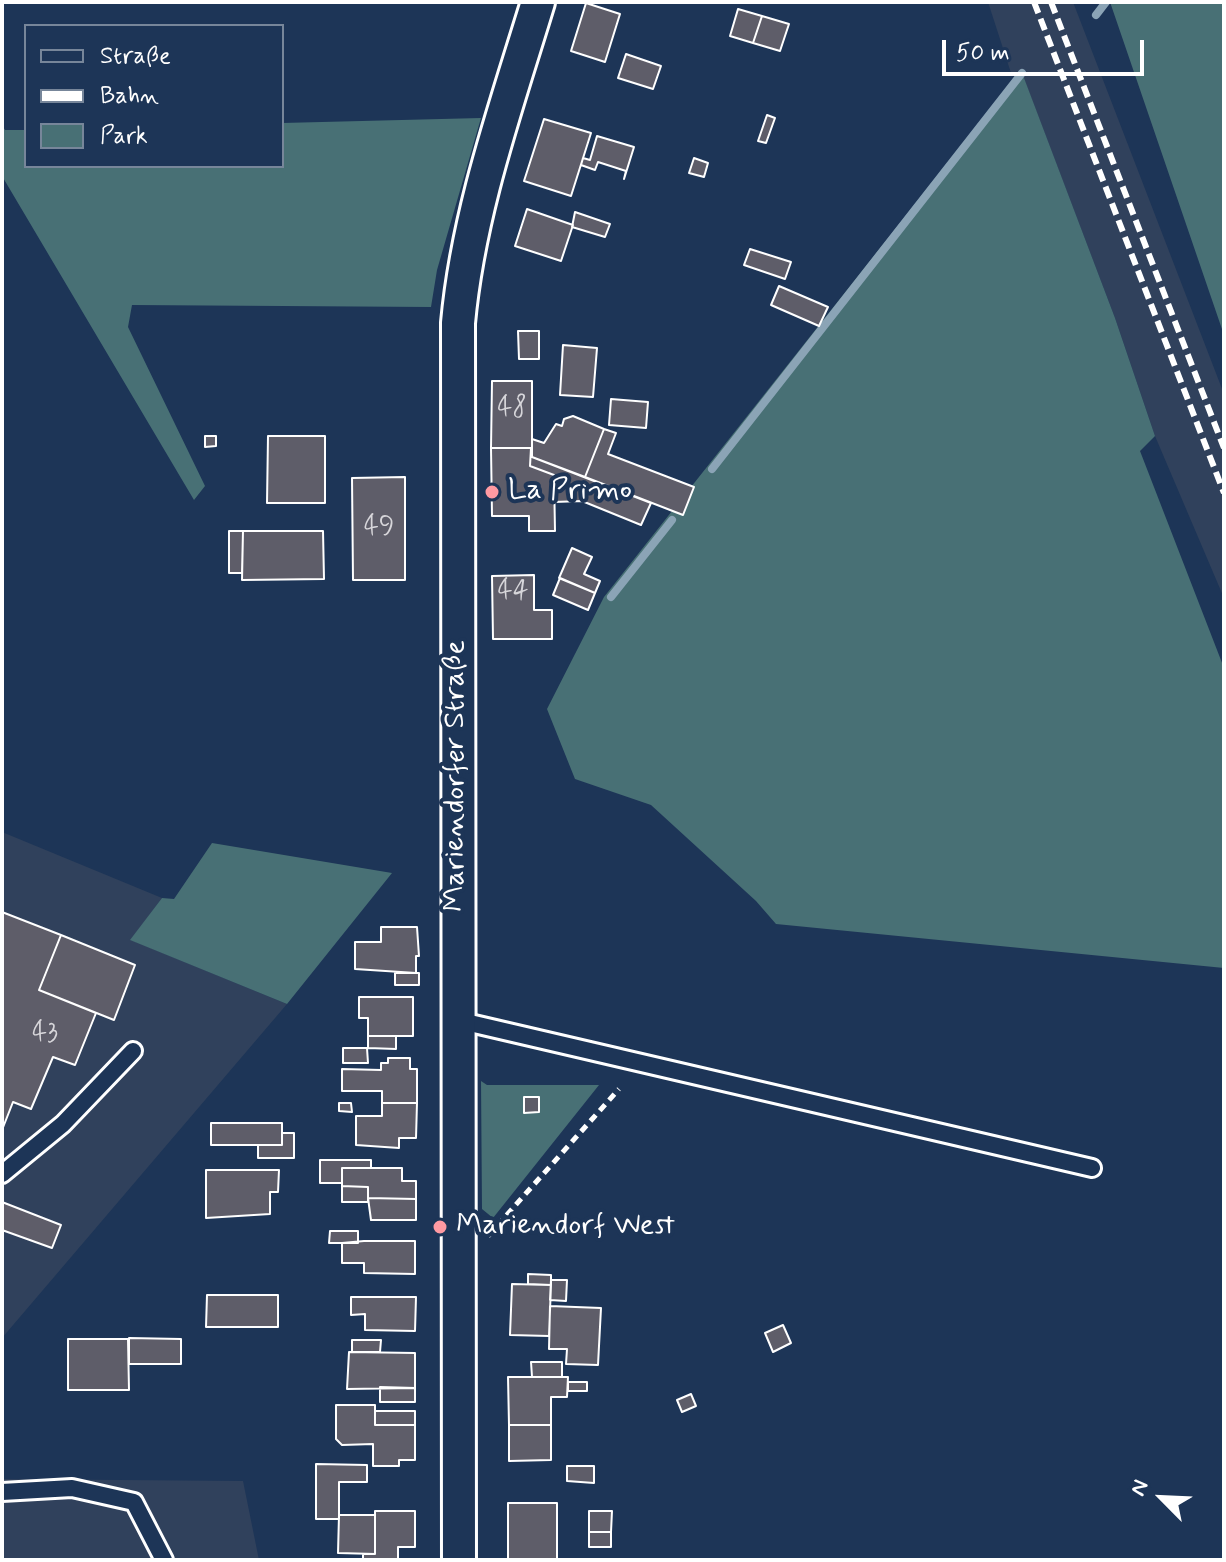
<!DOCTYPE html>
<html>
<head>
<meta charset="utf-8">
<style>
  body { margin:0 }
  #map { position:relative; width:1226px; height:1562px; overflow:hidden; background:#1d3557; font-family:Mynerve,sans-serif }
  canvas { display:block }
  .frame { position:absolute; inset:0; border:4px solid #fff; pointer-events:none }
  .legend { position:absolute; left:24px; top:24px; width:260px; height:144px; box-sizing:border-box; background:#1d3557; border:2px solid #77869a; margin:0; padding:10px 14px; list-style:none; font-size:24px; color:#fff }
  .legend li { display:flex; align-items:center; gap:16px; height:40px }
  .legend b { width:40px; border:2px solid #77869a }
  .north { position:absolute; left:1122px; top:1458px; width:80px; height:80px; -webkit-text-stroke:6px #1d3557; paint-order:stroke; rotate:294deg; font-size:22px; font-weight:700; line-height:32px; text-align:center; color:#fff }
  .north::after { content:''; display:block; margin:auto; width:28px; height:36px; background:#fff; clip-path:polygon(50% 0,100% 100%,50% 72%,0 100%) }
  .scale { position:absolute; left:942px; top:40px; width:202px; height:36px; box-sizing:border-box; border:4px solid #fff; border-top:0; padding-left:10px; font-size:24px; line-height:28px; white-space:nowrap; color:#fff; -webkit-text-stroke:6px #1d3557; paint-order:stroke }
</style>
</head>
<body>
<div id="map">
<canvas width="1226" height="1562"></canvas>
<div class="frame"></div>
<ul class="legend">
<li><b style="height:10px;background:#1d3557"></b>Straße</li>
<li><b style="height:10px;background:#fff"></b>Bahn</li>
<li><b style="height:22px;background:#487075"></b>Park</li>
</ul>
<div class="north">N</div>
<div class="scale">50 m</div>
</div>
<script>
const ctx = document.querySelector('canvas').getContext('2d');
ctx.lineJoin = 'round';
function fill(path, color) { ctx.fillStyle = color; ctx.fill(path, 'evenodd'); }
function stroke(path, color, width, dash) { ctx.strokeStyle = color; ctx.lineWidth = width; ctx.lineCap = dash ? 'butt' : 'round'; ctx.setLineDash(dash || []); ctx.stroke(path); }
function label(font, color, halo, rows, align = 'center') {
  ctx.font = font + ' Mynerve,sans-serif'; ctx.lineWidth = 8; ctx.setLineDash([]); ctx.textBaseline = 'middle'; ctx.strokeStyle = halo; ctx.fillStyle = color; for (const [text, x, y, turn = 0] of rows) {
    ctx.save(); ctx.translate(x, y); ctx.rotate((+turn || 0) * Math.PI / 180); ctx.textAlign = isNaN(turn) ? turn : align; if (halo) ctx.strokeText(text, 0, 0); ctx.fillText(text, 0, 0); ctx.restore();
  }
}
fill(new Path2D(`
  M988 2H1073L1224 394V598L1155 436 1115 318 1021 71 1011 73Z
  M2 832 162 898 131 940 287 1004 2 1338Z
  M2 1479 243 1481 259 1560H2Z`), '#30415c');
fill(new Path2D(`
  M1110 2H1224V335Z
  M1021 70 1115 318 1155 436 1140 451 1224 668V968L776 924 756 901 651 805 575 779 547 709 604 597Z
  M481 118 437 270 431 307 132 305 128 327 205 486 194 500 2 176V125L5 130H26V166H282V123Z
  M212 843 392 873 287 1004 130 940 162 898 174 899Z
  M481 1081 487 1085H599L493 1218 482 1209Z`), '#487075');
stroke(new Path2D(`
  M1096 15 1106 2
  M712 469 1022 73
  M611 597 672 520`), '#8ba4b6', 8);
const building = new Path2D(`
  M586 3 620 14 605 62 571 51Z
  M738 9 762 16 753 43 730 36Z
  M762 16 789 24 780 51 753 43Z
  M626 54 661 66 653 89 618 78Z
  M767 115 775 118 766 143 758 141Z
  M544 119 591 133 571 196 524 181Z
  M597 136 634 147 624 179 626 171 598 162 595 170 581 165 583 158 590 160Z
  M694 158 708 163 704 177 689 173Z
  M527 209 573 225 561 261 515 246Z
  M575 212 610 224 605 237 572 227Z
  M750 249 791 262 785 279 744 265Z
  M779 286 828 307 819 326 771 305Z
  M518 331H539V359H519Z
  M563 345 597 348 593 397 560 395Z
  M492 381H532V448H491Z
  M611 399 648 402 646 428 609 425Z
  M573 416 604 429 585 477 532 457V439L544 443 556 424 562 426 564 419Z
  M604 429 616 433 608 454 694 487 683 515 585 477Z
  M205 436H216V446L205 447Z
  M268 436H325V503H267Z
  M491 448H531L530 466 554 475 555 531H529V516H492Z
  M531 448 532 457 651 503 641 525 582 501 554 502V475L530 466Z
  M405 477V580H353L352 478Z
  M229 531H243L242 573H229Z
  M243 531H323L324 579 242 580Z
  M572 548 592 557 584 574 600 581 595 593 559 578Z
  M534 575V610H552V639H493L492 576Z
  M560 578 595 593 588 610 553 595Z
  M2 912 61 935 39 990 96 1013 75 1065 53 1057 31 1109 13 1102 2 1130Z
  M381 927H417L419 956H416V973L355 969V942H381Z
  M61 935 135 965 114 1020 39 990Z
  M395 973H419V985H395Z
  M359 997H413V1036H368V1018H359Z
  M368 1036H396V1049L368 1048Z
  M343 1048H367L368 1063H343Z
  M388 1058H410V1069H417V1103H382V1091H342V1069L381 1070V1063H388Z
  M524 1097H539V1112L524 1113Z
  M339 1103H351L352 1112 339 1111Z
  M382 1103H417L416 1138H399V1148L356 1145V1116H382Z
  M211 1123H282V1145H211Z
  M282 1133H294V1158H258V1145H282Z
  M320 1160H371V1168H342V1183H320Z
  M342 1168H402V1181H416V1199L368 1198V1187L342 1186Z
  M206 1170H279L278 1192H270V1214L206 1218Z
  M342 1186 368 1187V1202H342Z
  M368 1198 416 1199V1220H371Z
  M2 1202 61 1225 52 1248 2 1230Z
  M330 1231H358V1243H329Z
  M364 1241H415V1274L364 1273V1263H342V1243Z
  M528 1274 551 1275V1285L528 1284Z
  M551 1280H567L566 1301 550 1300Z
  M512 1284 551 1285 549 1336 510 1335Z
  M207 1295H278V1327H206Z
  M351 1297H416L415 1331 365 1330V1314L351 1315Z
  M550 1306 601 1308 598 1365 566 1364 567 1349H549Z
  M783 1325 791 1343 773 1352 765 1333Z
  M129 1338 181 1339V1364H129Z
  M68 1339H128L129 1390H68Z
  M352 1340H381L380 1352H352Z
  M349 1352 415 1353V1388L347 1389Z
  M531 1362H562V1377H532Z
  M508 1377H568L567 1397H551V1425H509Z
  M568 1382H587V1391H568Z
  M380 1387 415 1388V1402H380Z
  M691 1394 696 1406 682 1412 677 1400Z
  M336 1405H375V1425H415V1460H399V1466H373V1444L342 1445 336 1439Z
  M375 1411H415V1425H375Z
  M509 1425H551V1460L509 1461Z
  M316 1464 367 1465V1482H339V1519H316Z
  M567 1466H594V1483L567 1481Z
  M508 1503H557V1560H508Z
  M375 1511H415V1547H398V1560H363V1554H375Z
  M589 1511H612L611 1532H589Z
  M339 1515H375V1554L338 1553Z
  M589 1532H611V1547H589Z`);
fill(building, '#5e5d69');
stroke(building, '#fff', 2);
const service = new Path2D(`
  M457 1020 1092 1168
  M2 1174 63 1124 133 1051
  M2 1492 72 1488 134 1502 164 1560`);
const minor = new Path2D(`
  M459 1560 458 323C468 213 506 107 538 2`);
stroke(service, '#fff', 22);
stroke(minor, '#fff', 38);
stroke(new Path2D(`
  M488 1236 619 1089`), '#fff', 5, [8, 6]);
stroke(service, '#1d3557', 16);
stroke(minor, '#1d3557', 32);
stroke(new Path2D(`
  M1034 2 1224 493
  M1051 2 1224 448`), '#fff', 6, [12, 6]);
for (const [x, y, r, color] of [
  [492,492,8,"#ff9aa2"],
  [440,1227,8,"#ff9aa2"]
]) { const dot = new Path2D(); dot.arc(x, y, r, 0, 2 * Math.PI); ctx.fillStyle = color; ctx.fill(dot); stroke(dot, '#1d3557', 3); }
label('26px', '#d7d6da', null, [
  ["48",512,410],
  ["49",379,529],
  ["44",513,593],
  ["43",45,1035]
]);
label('30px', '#fff', '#1d3557', [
  ["La Primo",508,492],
  ["Mariendorf West",456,1227]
], 'left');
label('30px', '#fff', '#1d3557', [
  ["Mariendorfer Straße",457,776,-90]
]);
</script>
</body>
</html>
